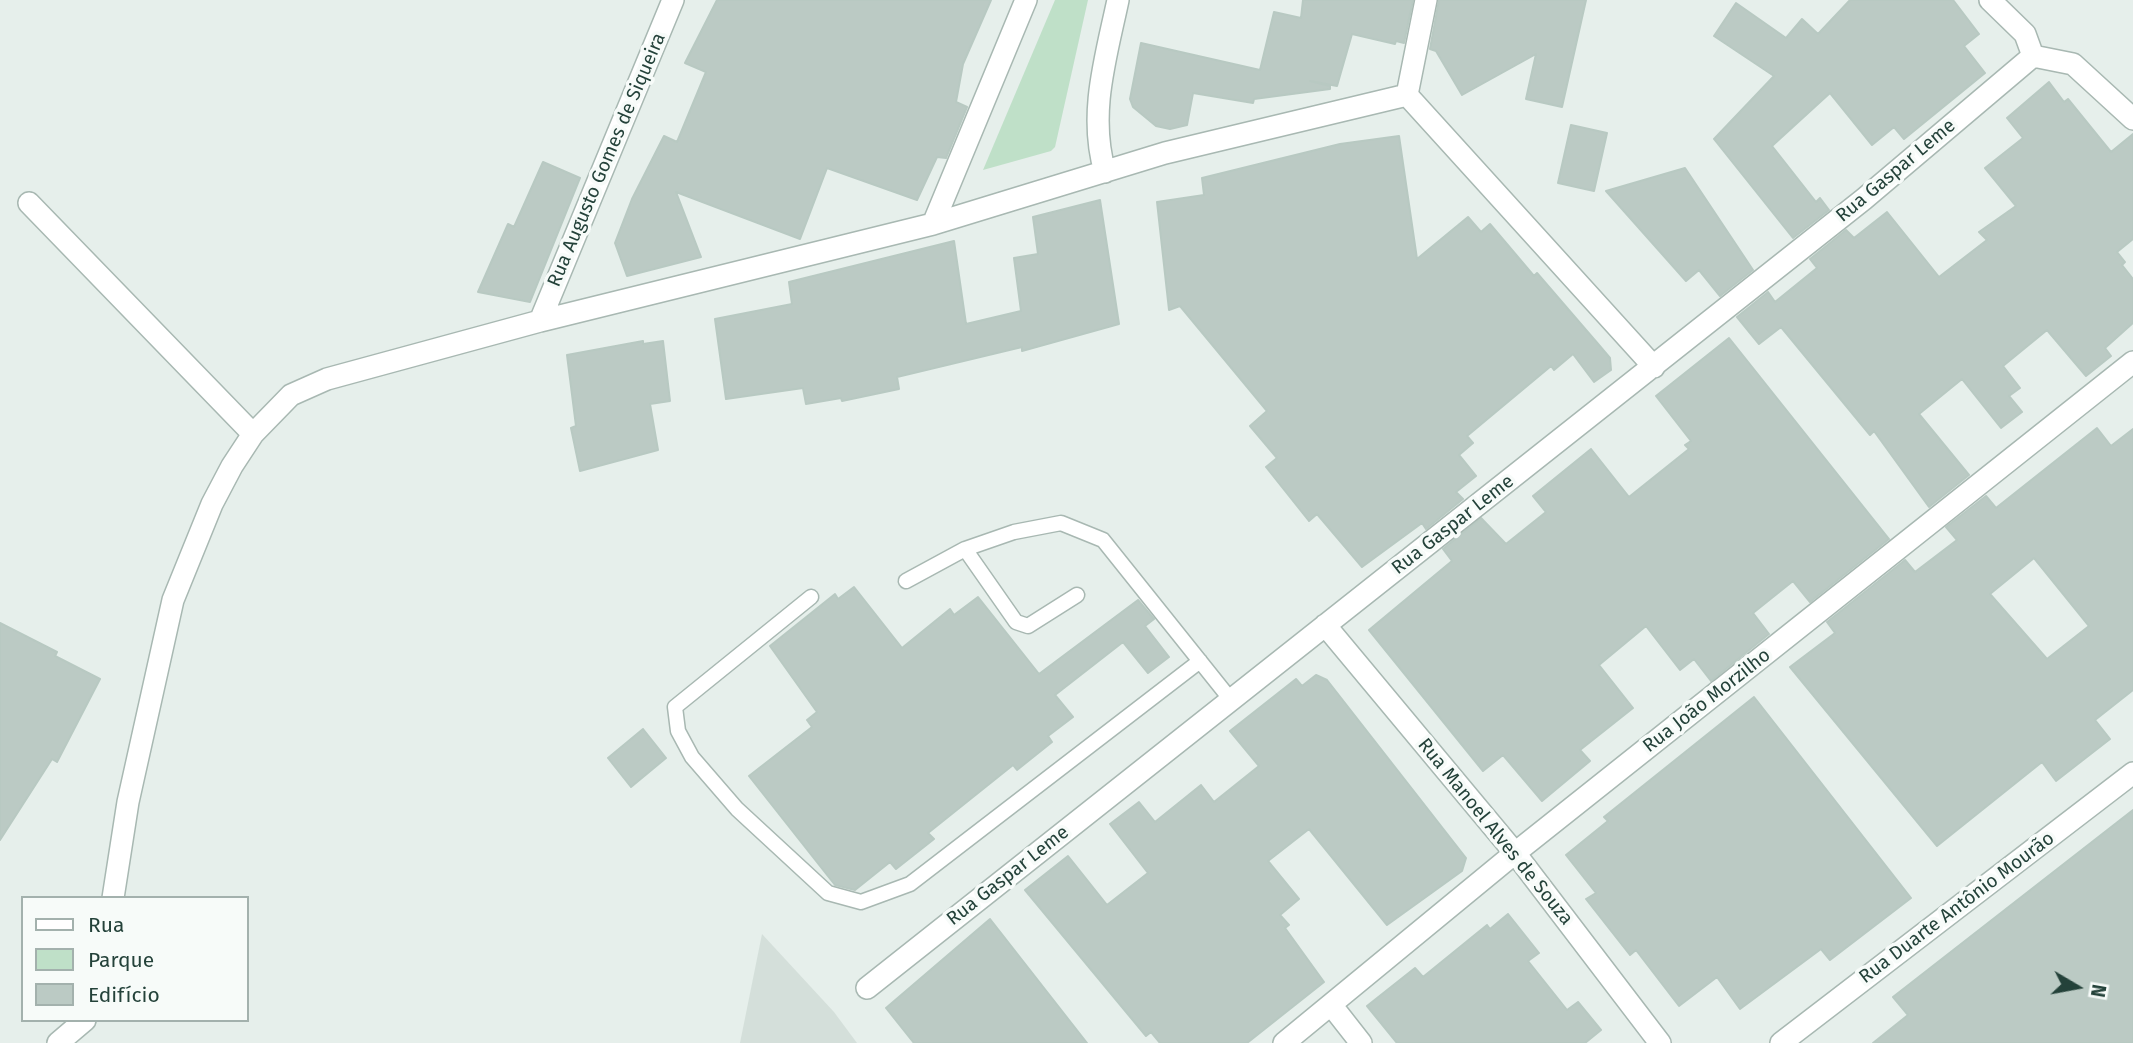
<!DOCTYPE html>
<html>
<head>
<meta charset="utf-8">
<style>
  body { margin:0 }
  #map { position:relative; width:2133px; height:1043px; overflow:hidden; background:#e6efeb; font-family:"Fira Sans",sans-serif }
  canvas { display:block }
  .legend { position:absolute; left:21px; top:896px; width:228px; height:126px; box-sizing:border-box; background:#f7fbf9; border:2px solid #a3b1ad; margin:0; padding:9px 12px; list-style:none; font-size:21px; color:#24423a }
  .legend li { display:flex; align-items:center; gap:14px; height:35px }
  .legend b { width:35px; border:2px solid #a3b1ad }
  .north { position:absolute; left:2042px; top:952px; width:70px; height:70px; -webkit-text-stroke:5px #f7fbf9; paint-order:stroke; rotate:100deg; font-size:19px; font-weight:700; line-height:28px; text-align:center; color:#24423a }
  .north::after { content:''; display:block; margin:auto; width:24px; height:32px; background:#24423a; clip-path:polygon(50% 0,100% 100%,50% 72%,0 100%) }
</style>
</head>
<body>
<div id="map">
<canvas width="2133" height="1043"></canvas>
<ul class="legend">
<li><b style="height:9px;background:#fff"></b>Rua</li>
<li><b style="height:19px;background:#bfe0c8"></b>Parque</li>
<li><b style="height:19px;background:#bbcac4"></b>Edifício</li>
</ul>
<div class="north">N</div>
</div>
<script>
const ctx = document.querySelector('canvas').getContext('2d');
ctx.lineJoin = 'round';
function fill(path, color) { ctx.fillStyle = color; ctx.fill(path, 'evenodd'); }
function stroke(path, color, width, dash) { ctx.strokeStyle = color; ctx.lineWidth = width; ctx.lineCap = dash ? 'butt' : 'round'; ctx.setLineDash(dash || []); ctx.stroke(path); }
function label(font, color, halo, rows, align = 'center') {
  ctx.font = font + ' "Fira Sans",sans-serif'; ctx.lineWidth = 7; ctx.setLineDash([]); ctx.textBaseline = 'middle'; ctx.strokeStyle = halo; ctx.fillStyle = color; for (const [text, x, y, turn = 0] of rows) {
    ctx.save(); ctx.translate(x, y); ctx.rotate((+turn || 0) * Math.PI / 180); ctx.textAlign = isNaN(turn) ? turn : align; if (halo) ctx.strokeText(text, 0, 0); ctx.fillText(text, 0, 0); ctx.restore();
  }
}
fill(new Path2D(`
  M762 934 834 1012 857 1043H740Z`), '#d4dfda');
fill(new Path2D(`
  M1055 0H1088L1055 147 1051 151 983 170Z`), '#bfe0c8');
const building = new Path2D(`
  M717 0H991L963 64 956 102 967 107 946 158 937 157 917 200 827 168 800 239 676 192 701 257 627 276 615 243 632 199 664 136 677 142 706 72 685 63Z
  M1303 0H1413L1404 43 1396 41 1395 44 1352 34 1337 86 1310 81 1330 86V89L1254 99 1253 103 1193 93 1187 125 1170 129 1156 126 1133 107 1130 99 1141 43 1260 70 1274 12 1301 18Z
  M1439 0H1586L1562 107 1526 99 1536 54 1462 95 1436 51 1430 49Z
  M1850 0H1953L1979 34 1964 46 1985 73 1904 139 1894 127 1872 145 1830 93 1772 146 1816 202 1820 198 1829 210 1793 238 1714 139 1774 76 1714 36 1736 3 1786 38 1802 19 1818 34Z
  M2049 82 2064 102 2068 99 2111 152 2133 134V239L2117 252 2125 262 2122 265 2133 279V323L2105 348 2111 356 2086 376 2047 330 2003 366 2020 388 2009 396 2022 412 2001 428 1962 379 1919 414 1969 475 1929 507 1874 431 1870 435 1781 327 1759 344 1737 317 1768 292 1775 302 1817 268 1810 259 1846 230 1854 238 1887 212 1939 277 1987 240 1979 232 2016 206 1985 168 2023 138 2007 118Z
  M1571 125 1607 133 1594 191 1558 183Z
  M1399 136 1417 259 1468 217 1481 232 1490 224 1534 276 1537 273 1599 345 1610 358 1611 370 1594 382 1573 354 1554 370 1551 366 1467 436 1473 443 1459 455 1476 476 1456 492 1463 499 1426 529 1422 523 1362 567 1317 514 1309 521 1266 467 1277 458 1250 426 1267 411 1180 306 1169 310 1157 202 1204 195 1202 178 1340 144Z
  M543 162 580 178 530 302 478 292 508 224 514 227Z
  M1685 168 1753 270 1720 296 1699 270 1686 281 1606 191Z
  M1100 200 1119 324 1022 351V347L897 377 899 389 842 401 841 398 806 404 803 388 726 399 715 319 792 304 789 282 954 241 966 324 1021 311 1014 258 1038 254 1033 217Z
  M1729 338 1889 539 1810 602 1793 581 1753 613 1769 634 1711 681 1694 659 1680 670 1646 626 1599 665 1633 708 1580 750 1590 761 1542 801 1503 755 1483 771 1369 630 1452 561 1443 549 1481 518 1506 544 1546 512 1533 496 1591 449 1629 497 1689 449 1685 445 1691 441 1656 396Z
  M643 341V344L663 341 670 401 650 404 658 450 580 471 571 428 576 426 567 355Z
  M2097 428 2111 446 2133 429V690L2095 720 2110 739 2056 781 2042 762 1937 846 1790 667 1835 633 1827 622 1905 560 1915 572 1957 540 1946 527 1986 496 1996 508ZM2034 558 2089 626 2047 659 1990 594Z
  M854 587 902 648 950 609 954 615 978 597 1039 674 1138 600 1154 619 1145 626 1169 657 1148 673 1123 642 1055 695 1073 717 1048 736 1052 742 1017 770 1013 765 928 833 934 839 896 869 890 862 855 890 835 885 749 776 812 727 807 720 817 712 770 646 835 594 838 599Z
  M0 623 57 652 55 656 100 679 57 762 52 759 0 840Z
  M1316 675 1327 680 1466 858 1462 871 1387 925 1309 829 1268 861 1299 899 1280 915 1289 925 1285 928 1324 982 1247 1043H1160L1151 1032 1146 1036 1025 890 1068 856 1107 905 1148 873 1110 824 1139 802 1155 822 1201 785 1214 802 1259 766 1230 731 1296 679 1302 686Z
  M1754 697 1911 898 1830 960 1821 949 1740 1009 1717 977 1679 1006 1636 950 1630 955 1586 899 1596 893 1566 855 1608 821 1604 817Z
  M643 729 666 758 631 787 608 758Z
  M2133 810V1043H1873L1908 1015 1893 997Z
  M1508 914 1539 953 1528 961 1567 1010 1578 1002 1601 1030 1585 1043H1397L1367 1006 1415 968 1423 977 1487 925 1490 929Z
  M990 919 1087 1043H914L886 1008Z`);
fill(building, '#bbcac4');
stroke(building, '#b8c9c2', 2);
const service = new Path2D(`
  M965 549 1016 622 1028 626 1077 595
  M906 581 965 549 1014 532 1061 523 1103 540 1231 700
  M811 597 675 707 678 731 692 757 737 809 828 893 861 902 910 884 1200 661`);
const minor = new Path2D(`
  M1990 0 2025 34 2033 56
  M2033 56 2073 64 2133 119
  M1407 95 1654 367
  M1407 95 1426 0
  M1105 172C1088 114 1106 57 1118 0
  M29 203 253 434
  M933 224 1026 0
  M540 321 673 0
  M1325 625 1515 853 1660 1043
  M113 898 128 802 173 600 212 504 232 466 253 434 291 395 327 379 540 321 933 224 1165 153 1407 95
  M867 988 1864 199 2033 56
  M1332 1006 1361 1043
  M58 1043 85 1020
  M1284 1043 1515 853 2133 362
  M1781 1043 2133 773`);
stroke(service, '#a8b8b2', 17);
stroke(minor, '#a8b8b2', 24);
stroke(service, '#fff', 14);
stroke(minor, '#fff', 21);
label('19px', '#24423a', '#f7fbf9', [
  ["Rua Augusto Gomes de Siqueira",607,160,-67],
  ["Rua Gaspar Leme",1896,171,-40],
  ["Rua Gaspar Leme",1453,525,-38],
  ["Rua João Morzilho",1707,701,-38],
  ["Rua Manoel Alves de Souza",1495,832,51],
  ["Rua Gaspar Leme",1008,876,-38],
  ["Rua Duarte Antônio Mourão",1957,908,-37]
]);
</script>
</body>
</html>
